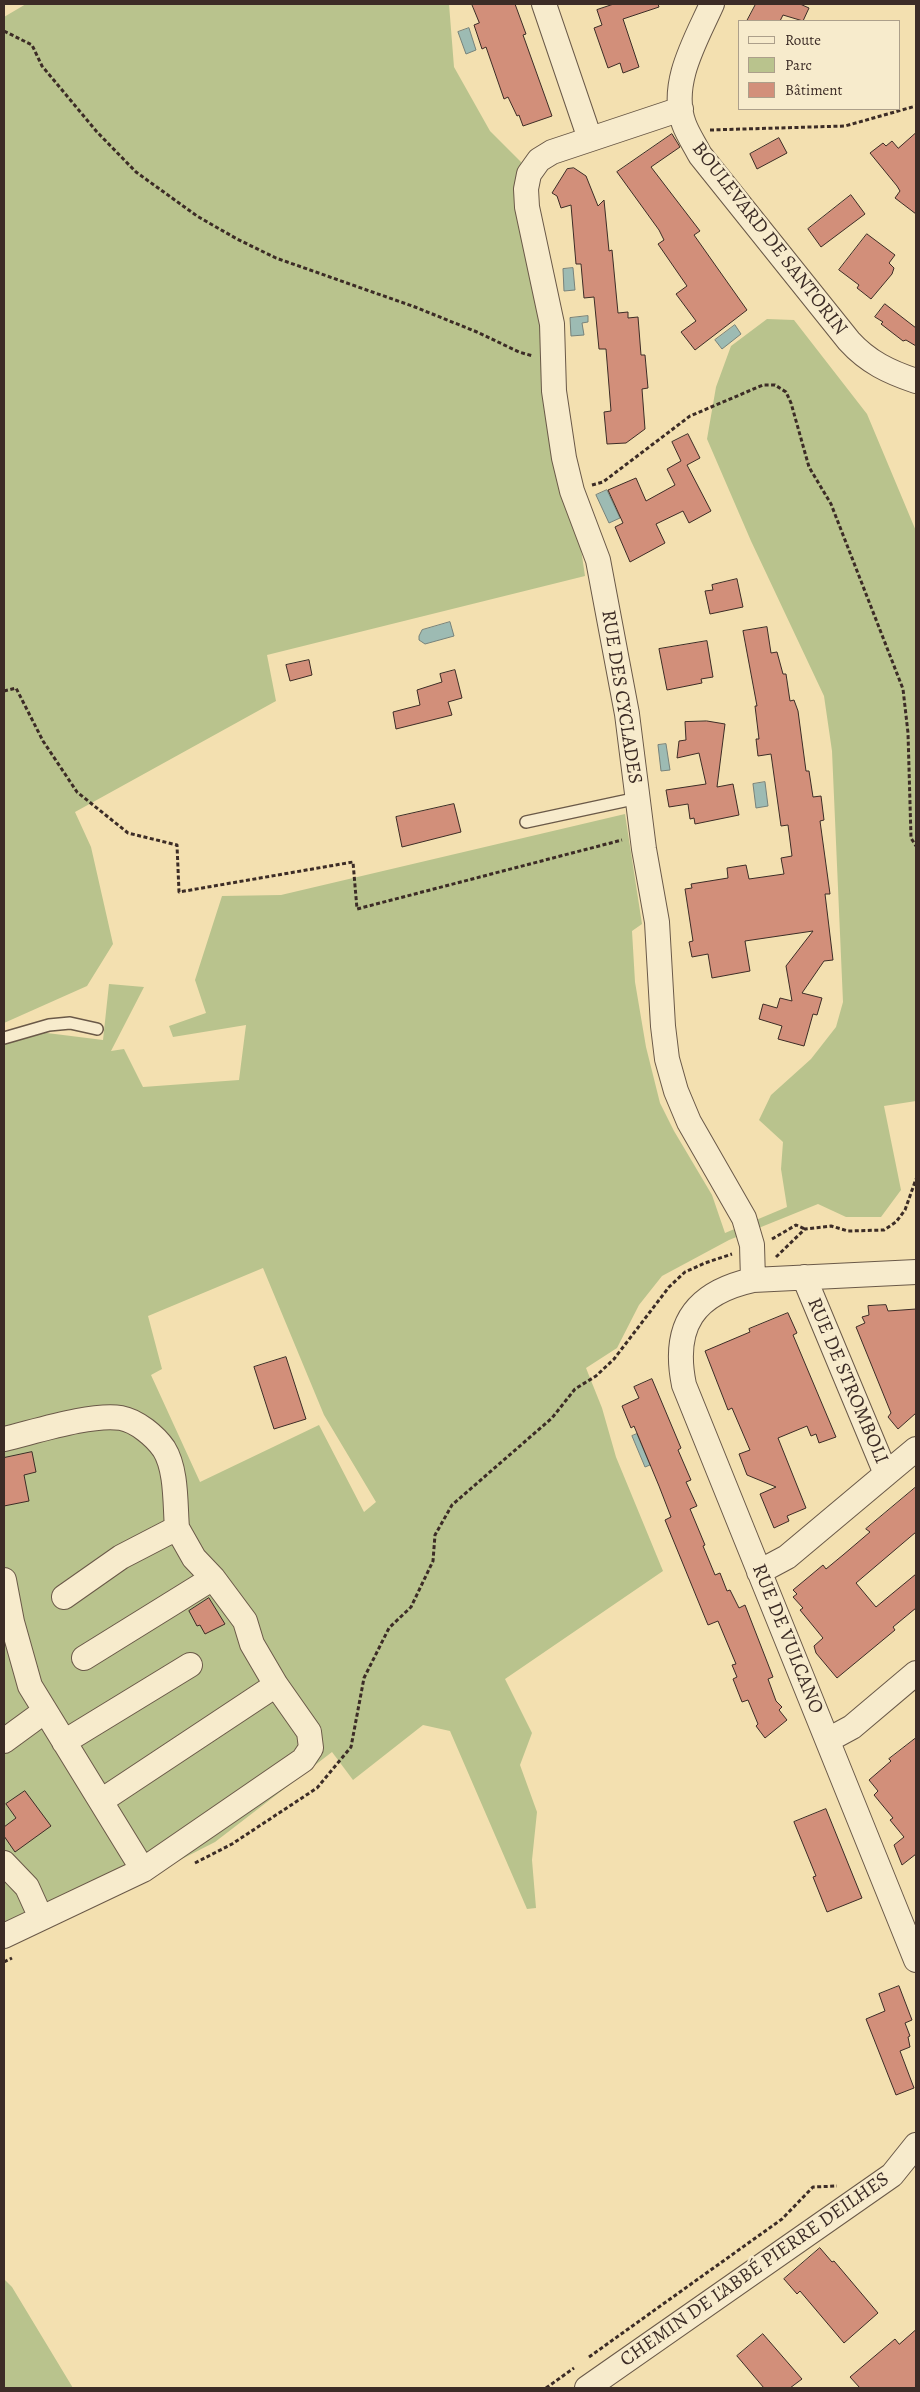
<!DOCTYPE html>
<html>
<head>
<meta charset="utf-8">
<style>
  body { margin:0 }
  #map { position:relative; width:920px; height:2392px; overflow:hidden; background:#f3e0b0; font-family:Alegreya,serif }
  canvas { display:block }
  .frame { position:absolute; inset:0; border:5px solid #3c2c26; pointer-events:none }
  .legend { position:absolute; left:738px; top:20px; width:162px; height:90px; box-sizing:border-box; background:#f7ebcc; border:1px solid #ac9f8a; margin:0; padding:6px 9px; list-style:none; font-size:15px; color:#3c2c26 }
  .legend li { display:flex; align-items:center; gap:10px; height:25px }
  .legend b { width:25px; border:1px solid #ac9f8a }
</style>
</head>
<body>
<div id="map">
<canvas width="920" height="2392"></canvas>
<div class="frame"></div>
<ul class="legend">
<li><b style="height:6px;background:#f7ebcc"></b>Route</li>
<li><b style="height:14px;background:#b9c38d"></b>Parc</li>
<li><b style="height:14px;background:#d28f7a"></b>Bâtiment</li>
</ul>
</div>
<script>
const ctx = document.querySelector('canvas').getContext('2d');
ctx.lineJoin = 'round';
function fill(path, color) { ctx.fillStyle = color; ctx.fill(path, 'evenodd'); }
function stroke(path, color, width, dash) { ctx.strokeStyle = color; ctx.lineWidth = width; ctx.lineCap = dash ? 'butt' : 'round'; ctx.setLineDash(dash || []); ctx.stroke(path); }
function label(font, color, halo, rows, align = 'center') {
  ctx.font = font + ' Alegreya,serif'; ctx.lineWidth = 5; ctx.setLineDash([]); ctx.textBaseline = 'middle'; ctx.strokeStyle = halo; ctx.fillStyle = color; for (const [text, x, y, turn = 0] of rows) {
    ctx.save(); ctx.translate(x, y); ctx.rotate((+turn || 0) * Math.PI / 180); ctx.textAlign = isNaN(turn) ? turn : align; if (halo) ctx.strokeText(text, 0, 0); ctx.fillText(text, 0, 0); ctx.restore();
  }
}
fill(new Path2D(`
  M26 4H449L454 67 490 131 521 162 539 264 585 576 267 655 276 701 75 812 91 847 113 944 87 986 4 1023V17Z
  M767 319 794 320 867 414 916 531V1101L884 1106 901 1190 881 1217H846L818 1204 729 1240 662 1276 639 1305 617 1348 586 1368 602 1408 616 1457 663 1571 505 1679 532 1733 520 1765 537 1812 532 1860 536 1908 527 1909 450 1731 423 1725 353 1780 332 1752 215 1842 4 1950V1042L39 1032 103 1040 109 984 144 987 111 1051 124 1049 143 1087 239 1080 246 1025 173 1037 169 1026 206 1013 195 980 222 896 281 895 625 814 642 924 632 931 635 982 646 1047 660 1103 674 1131 712 1195 725 1233 787 1207 781 1169 783 1142 759 1120 771 1095 811 1059 836 1027 843 1002 832 751 824 696 751 541 707 439 716 387 731 346ZM263 1268 324 1415 376 1502 364 1512 319 1425 200 1482 151 1375 162 1369 148 1316Z
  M4 2279 12 2287 73 2388H4Z`), '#b9c38d');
const water = new Path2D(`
  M469 28 476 50 466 54 458 32Z
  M573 268 575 290 564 291 563 269Z
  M588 316V322L582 323 584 335 571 336 570 318Z
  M735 325 741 334 722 349 715 340Z
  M607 490 620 518 609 523 596 495Z
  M450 622 454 636 425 644 419 640V636L422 630Z
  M666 744 670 770 661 771 658 745Z
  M765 782 768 806 756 808 753 784Z
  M637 1434 650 1465 645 1467 632 1436Z`);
fill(water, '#9dbbb3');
stroke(water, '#76827b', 1);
const building = new Path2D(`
  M472 4H515L526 34 523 35 552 116 523 126 519 115 517 116 508 97 504 99 486 47 482 49 474 25 479 23Z
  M614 4H658L659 7 623 19 639 67 623 73 620 63 608 68 594 28 602 25 597 10Z
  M756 4H800L809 8 803 21 783 15 780 21H747Z
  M916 133V214L895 198 900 191 897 186 870 153 883 143 886 146 892 141 898 148Z
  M672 134 680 147 651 167 700 231 694 235 747 310 695 350 681 332 696 321 676 294 687 286 658 244 664 240 659 230 617 172Z
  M779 138 787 153 757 169 750 154Z
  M574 168 586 176 598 206 604 200 609 251 612 250 618 313 628 312V318L638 317 641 355H645L648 388 642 389 645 429 626 443 607 444 604 412 611 411 606 349H599L594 297 584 298 581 264H576L571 205 561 208 557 196 552 193 567 169Z
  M851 195 865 214 821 247 808 229Z
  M867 234 895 255 889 263 894 268 892 274 871 299 857 288 859 285 839 270Z
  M885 304 916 328V346L906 340 903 341 881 324 883 322 875 317Z
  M688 434 700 458 687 465 711 511 689 523 683 511 656 524 665 543 630 562 615 527 623 523 608 490 636 478 646 501 675 485 667 469 681 461 672 442Z
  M737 579 743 607 710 614 705 591 713 590 712 585Z
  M767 627 771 653 777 652 783 674H786L790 701 794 700 798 711 806 771H809L813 797 821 796 824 820 820 821 830 894H825L833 960 824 961 802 993 822 998 817 1015 813 1014 804 1046 778 1039 782 1026 759 1019 763 1004 777 1008 780 998 792 1001 786 966 813 931 745 941 750 971 712 978 708 954 692 957 689 942 693 941 685 889 692 888 691 884 728 878 727 868 746 865 749 879 784 874 781 858 792 856 788 825 781 826 771 754 758 756 756 739H759L755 706H757L743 631Z
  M707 641 713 677 701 679 702 683 667 690 659 649Z
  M309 660 312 675 290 681 286 665Z
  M455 670 462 698 448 702 452 715 396 729 393 712 420 705 417 690 442 682 440 674Z
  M707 721 725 724 717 787 733 784 739 815 695 824 694 818 690 819 688 804 669 807 666 790 706 784 699 753 677 758 679 741 686 740 685 722Z
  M454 804 461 832 402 847 396 817Z
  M886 1305 888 1311 916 1309V1413L898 1429 888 1417 891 1413 856 1327 865 1323 862 1317 869 1315 868 1306Z
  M788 1313 797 1333 793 1335 836 1437 819 1443 816 1434 811 1436 807 1426 778 1438 806 1508 787 1516 789 1521 774 1528 760 1494 776 1487 747 1475 739 1454 750 1450 732 1408 728 1410 705 1351 750 1332 749 1329Z
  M286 1357 306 1419 274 1429 254 1367Z
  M652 1379 681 1448 678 1450 691 1480 686 1482 697 1506 690 1509 705 1545 703 1546 715 1575 720 1573 727 1591 730 1590 739 1608 745 1605 773 1677 768 1679 776 1701 782 1707 779 1710 787 1720 765 1738 756 1726 758 1724 748 1700 742 1702 733 1679 737 1677 732 1665 736 1664 718 1621 708 1625 665 1520 671 1517 659 1486 634 1426 631 1428 622 1406 639 1398 634 1387Z
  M32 1452 36 1472 24 1475 29 1501 4 1506V1458Z
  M916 1487V1532L856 1583 876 1607 916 1574V1608L893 1627 895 1630 837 1678 816 1653 814 1646 823 1638 800 1610 803 1608 793 1597 797 1594 793 1590 823 1565 826 1569 843 1555 870 1532 866 1529Z
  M209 1598 225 1624 205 1634 200 1625 197 1626 189 1611Z
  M916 1738V1854L902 1865 894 1845 904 1837 890 1820 893 1818 874 1795 878 1791 869 1780 891 1761 889 1759Z
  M25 1791 51 1826 15 1852 4 1836V1827L16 1818 6 1804Z
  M826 1809 862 1898 827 1912 813 1877 816 1876 794 1822Z
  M899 1986 912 2020 905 2023 910 2036 908 2037 910 2047 900 2051 914 2088 896 2095 866 2019 885 2011 879 1994Z
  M820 2248 832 2262 834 2261 878 2313 844 2343 800 2291 797 2294 784 2279Z
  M916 2330V2388H860L850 2377 895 2339 899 2344Z
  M763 2334 802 2379 790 2388H764L737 2356Z`);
fill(building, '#d28f7a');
stroke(building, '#3c2c26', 1);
const lane = new Path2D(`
  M526 822 638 798
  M4 1038 49 1025 70 1023 97 1029`);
const street = new Path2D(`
  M544 4 590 139
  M712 4C696 40 669 84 684 124 688 135 695 145 700 155L849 341C868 362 889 372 916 381
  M681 109 552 152 539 160 529 174 526 189 527 207 552 324 554 391 564 458 572 491 598 560 627 714 644 849 657 922 663 1026 667 1059 676 1091 689 1122 744 1218 752 1245 753 1280
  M916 1272 753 1280C694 1293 672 1326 684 1385L916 1960
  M4 1439C34 1432 92 1413 121 1418 137 1421 155 1436 164 1449 177 1470 175 1505 177 1528
  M886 1474 916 1449
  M759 1572 787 1557 886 1474 804 1277
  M4 1580 12 1622 30 1686 143 1870
  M84 1658 213 1578
  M828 1740 852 1727 916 1673
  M4 1741 45 1711
  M64 1742 190 1665
  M101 1801 276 1685
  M4 1863 27 1887 41 1918
  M4 1936 143 1870 303 1760 311 1748 309 1732 276 1685 252 1644 245 1621 213 1578 194 1558 177 1528 121 1557 64 1597
  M587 2388 892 2175 916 2145`);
stroke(lane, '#6a5948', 14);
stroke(street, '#6a5948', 26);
stroke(new Path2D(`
  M4 31 32 45 42 66 97 132 136 172 197 216 237 239 276 258 415 307 477 332 519 352 533 356
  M710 130 845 126 916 106
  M592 485 603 482 690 416 763 385H775L786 392 791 403 809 467 831 504 903 689 908 733 911 838 916 846
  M4 691 16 688 43 741 77 792 128 833 177 845 179 892 353 862 357 909 622 840
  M772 1239 796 1225 805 1229
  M776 1257 805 1229 831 1226 848 1231 884 1230 896 1222 905 1210 916 1179
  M195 1863 232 1844 317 1788 351 1747 364 1678 389 1628 411 1607 433 1561 435 1535 452 1505 552 1418 575 1389 596 1376 614 1359 669 1287 685 1272 705 1263 732 1254
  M4 1962 12 1958
  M589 2357 782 2219 813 2187 837 2186
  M546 2388 574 2368`), '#3c2c26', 3, [4, 2.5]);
stroke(lane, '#f7ebcc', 11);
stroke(street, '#f7ebcc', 24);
label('20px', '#3c2c26', '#f7ebcc', [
  ["BOULEVARD DE SANTORIN",769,239,52],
  ["RUE DES CYCLADES",621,697,81],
  ["RUE DE STROMBOLI",847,1381,67],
  ["RUE DE VULCANO",787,1639,68],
  ["CHEMIN DE L'ABBÉ PIERRE DEILHES",755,2270,-35]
]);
</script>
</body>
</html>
